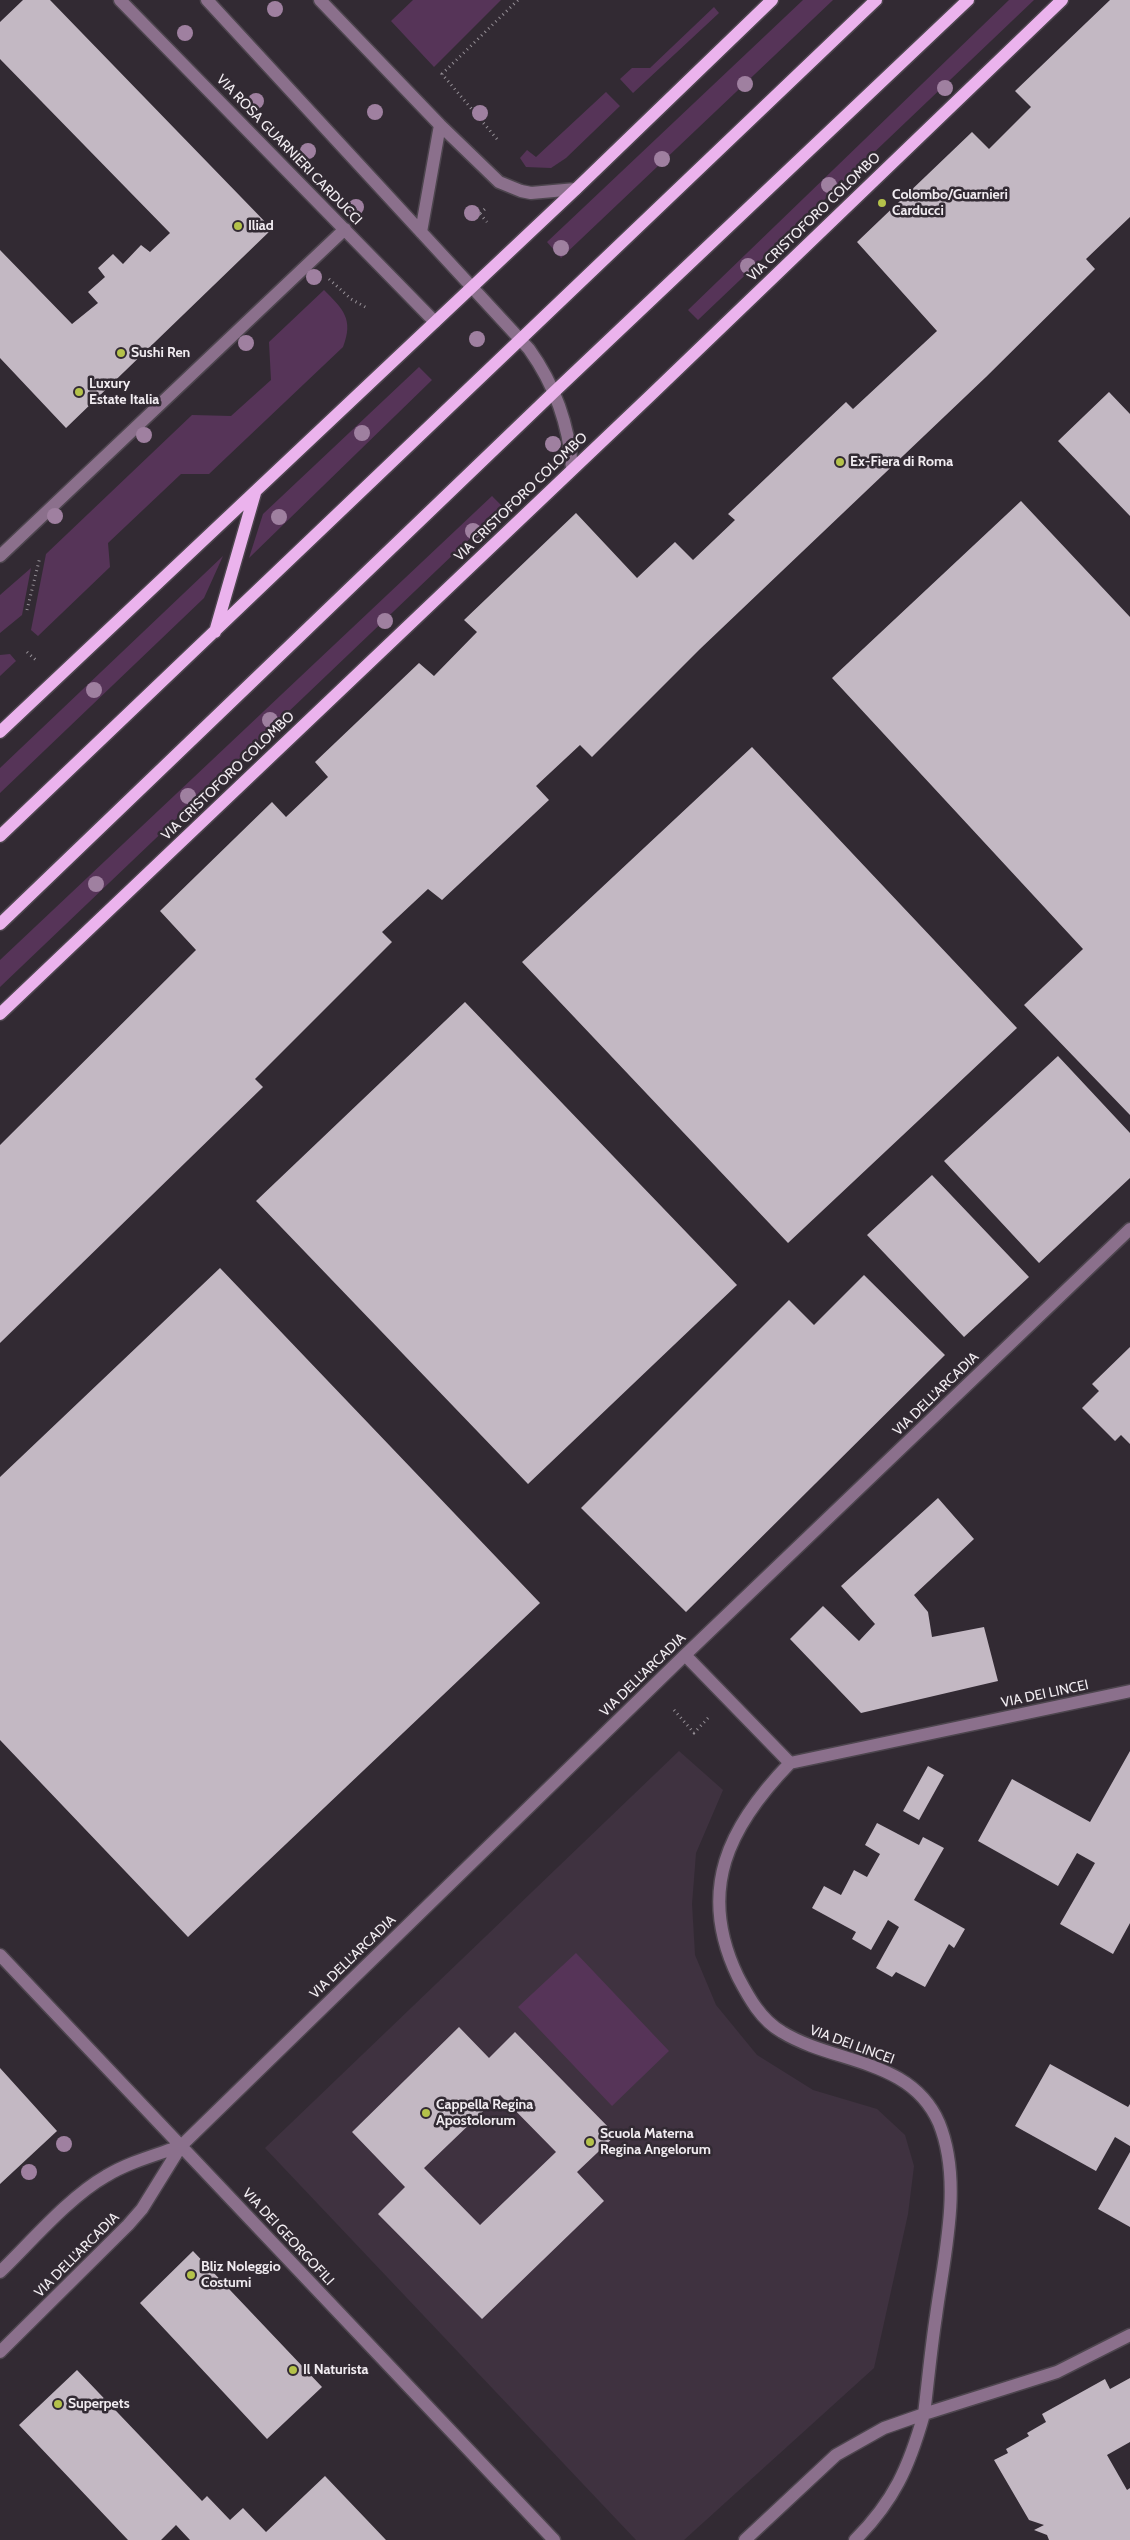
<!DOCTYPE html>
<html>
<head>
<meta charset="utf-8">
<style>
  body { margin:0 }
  canvas { display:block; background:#322a33 }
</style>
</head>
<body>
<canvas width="1130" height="2540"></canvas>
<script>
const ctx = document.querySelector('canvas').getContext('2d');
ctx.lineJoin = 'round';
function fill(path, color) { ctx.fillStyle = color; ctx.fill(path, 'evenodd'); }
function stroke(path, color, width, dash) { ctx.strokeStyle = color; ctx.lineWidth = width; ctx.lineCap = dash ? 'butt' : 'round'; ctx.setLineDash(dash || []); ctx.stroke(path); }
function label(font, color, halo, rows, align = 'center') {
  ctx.font = font + ' Cabin,sans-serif'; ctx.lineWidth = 5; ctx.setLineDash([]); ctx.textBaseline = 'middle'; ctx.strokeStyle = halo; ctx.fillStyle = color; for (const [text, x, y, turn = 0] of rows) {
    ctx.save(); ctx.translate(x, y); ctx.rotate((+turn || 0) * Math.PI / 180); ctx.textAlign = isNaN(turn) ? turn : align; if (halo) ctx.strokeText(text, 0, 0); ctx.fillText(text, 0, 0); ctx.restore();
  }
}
fill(new Path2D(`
  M679 1751 723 1790 696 1853 692 1904 695 1955 716 2005 757 2055 813 2090 877 2109 905 2135 914 2166 908 2214 874 2368 684 2540H636L265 2148Z`), '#3f3240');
fill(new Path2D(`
  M413 0H501L434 67 391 21Z
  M803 0H833L561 258 547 242Z
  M1009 0H1034L698 320 688 310Z
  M714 7 719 13 633 93 620 79 632 68H650Z
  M606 92 620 106 566 158 551 168 526 167 520 158 527 150 536 157Z
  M324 290C343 309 354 319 343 347L209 474H181L108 543 110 567 38 636 31 630 46 554 192 415 231 416 271 380 269 342Z
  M419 367 432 380 249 558 263 514Z
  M492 496 503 507 0 987V960Z
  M223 556 204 598 0 793V768Z
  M31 568 22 615 0 633V595Z
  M10 654 16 661 0 676V655Z
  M576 1953 669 2051 612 2106 518 2007Z`), '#563458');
fill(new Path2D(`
  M23 0H50L272 229 66 428 0 358V250L72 324 98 303 88 292 105 277 98 268 113 254 123 264 141 245 150 252 170 233 0 59V22Z
  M1110 0H1130V217L1086 259 1095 269 986 377 700 649 592 757 580 745 536 786 549 800 442 900 428 889 382 932 392 942 255 1079 263 1087 0 1343V1145L196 950 160 911 272 802 286 817 328 777 315 762 419 663 434 676 477 632 464 620 576 513 637 578 675 542 693 560 735 520 728 514 846 402 853 409 937 331 857 242 972 132 989 149 1031 107 1015 91Z
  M1109 392 1130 414V516L1058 441Z
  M1021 501 1130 617V1115L1024 1005 1083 949 832 678Z
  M752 747 1017 1028 788 1243 522 962Z
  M465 1002 737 1285 528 1484 256 1201Z
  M1058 1056 1130 1133V1178L1039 1263 944 1161Z
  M932 1175 1029 1277 964 1337 867 1235Z
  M220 1268 540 1603 188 1937 0 1740V1477Z
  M864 1275 945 1355 686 1612 581 1508 789 1300 814 1325Z
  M1130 1347V1444L1121 1435 1115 1441 1082 1408 1099 1391 1092 1384Z
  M938 1498 974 1539 914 1595 928 1612 932 1637 984 1627 998 1681 861 1713 790 1639 823 1606 859 1641 875 1624 841 1586Z
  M1130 1751V1923L1113 1954 1060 1924 1095 1863 1077 1853 1058 1886 978 1841 1012 1779 1090 1822Z
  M928 1766 944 1775 919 1820 903 1811Z
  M877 1823 919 1845 923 1837 944 1848 914 1900 965 1929 954 1948 949 1944 925 1987 896 1972 892 1977 876 1968 899 1927 888 1920 871 1950 852 1939 856 1932 812 1908 824 1886 841 1895 854 1870 867 1877 880 1854 865 1845Z
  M459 2027 489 2058 515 2032 616 2135 577 2172 604 2201 482 2319 378 2214 405 2187 352 2132ZM500 2095 556 2152 480 2225 424 2168Z
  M1050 2064 1128 2107 1130 2104V2146L1115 2137 1096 2171 1015 2126Z
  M0 2068 57 2131 0 2184Z
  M1130 2152V2227L1098 2209Z
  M193 2251 322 2387 267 2439 140 2303Z
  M77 2370 202 2501 207 2496 230 2520 243 2508 266 2532 325 2476 386 2540H190L176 2525 161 2540H128L19 2425Z
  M1130 2378V2442L1107 2455 1127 2490 1130 2488V2540H1049L1047 2535 1034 2530 1044 2525 1029 2520 994 2460 1008 2453 1006 2449 1029 2436 1027 2433 1046 2422 1042 2414 1105 2379 1110 2389Z`), '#c3b8c3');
const minor = new Path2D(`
  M120 0 435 322
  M207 0 529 349C554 384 569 425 572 468
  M320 0 440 125 499 182 521 191 531 193 576 189
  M421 232 440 125
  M0 556 345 229
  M685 1655 790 1763
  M1130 1691 790 1763C729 1826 696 1890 738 1977 749 1998 761 2020 782 2032 834 2064 911 2058 939 2123 963 2182 944 2255 936 2316 931 2348 928 2382 924 2414L1057 2372 1130 2335
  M0 1955 554 2540
  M0 2272C31 2242 69 2197 106 2176 129 2162 156 2155 181 2146
  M0 2352 128 2225 142 2209 181 2146 685 1655 1130 1229
  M745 2540 836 2455 884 2428 924 2414C909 2467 894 2501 855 2540`);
const major = new Path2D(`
  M215 632 255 493
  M0 732 576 189 772 0
  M0 836 876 0
  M0 924 553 393 968 0
  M0 1014 651 395 1062 0`);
stroke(minor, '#4d454e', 15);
stroke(major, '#4d454e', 15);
stroke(new Path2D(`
  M497 139 442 74 518 0
  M480 214 487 222
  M473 220 487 207
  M329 279 351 299 367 308
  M27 610 40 557
  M27 652 38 662
  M674 1710 694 1733 708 1718`), '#969097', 3, [1, 4]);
stroke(minor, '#8b708c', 12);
stroke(major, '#ebb3ed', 12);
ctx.fillStyle = '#9f80a0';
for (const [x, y] of [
  [275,9],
  [185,33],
  [745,84],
  [945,88],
  [256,101],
  [375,112],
  [480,113],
  [308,151],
  [662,159],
  [829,185],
  [356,207],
  [472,213],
  [561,248],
  [748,266],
  [314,277],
  [477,339],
  [246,343],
  [362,433],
  [144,435],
  [553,444],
  [55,516],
  [279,517],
  [473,531],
  [385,621],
  [94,690],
  [270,720],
  [188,796],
  [96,884],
  [64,2144],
  [29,2172]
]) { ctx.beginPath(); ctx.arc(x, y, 8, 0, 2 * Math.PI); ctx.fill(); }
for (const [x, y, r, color] of [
  [882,203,5,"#b4c24a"],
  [238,226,5,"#b4c24a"],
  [121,353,5,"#b4c24a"],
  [79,392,5,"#b4c24a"],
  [840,462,5,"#b4c24a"],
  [426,2113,5,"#b4c24a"],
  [590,2142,5,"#b4c24a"],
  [191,2275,5,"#b4c24a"],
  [293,2370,5,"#b4c24a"],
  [58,2404,5,"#b4c24a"]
]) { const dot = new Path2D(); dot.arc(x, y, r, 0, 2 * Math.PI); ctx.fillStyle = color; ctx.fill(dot); stroke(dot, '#322a33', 2); }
label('14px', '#f1ecf1', '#322a33', [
  ["VIA ROSA GUARNIERI CARDUCCI",289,150,46],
  ["VIA CRISTOFORO COLOMBO",814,217,-44],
  ["VIA CRISTOFORO COLOMBO",521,497,-44],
  ["VIA CRISTOFORO COLOMBO",228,776,-44],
  ["VIA DELL'ARCADIA",936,1394,-44],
  ["VIA DELL'ARCADIA",643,1675,-44],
  ["VIA DEI LINCEI",1045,1694,-12],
  ["VIA DELL'ARCADIA",353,1957,-44],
  ["VIA DEI LINCEI",852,2045,20],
  ["VIA DEI GEORGOFILI",288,2237,47],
  ["VIA DELL'ARCADIA",77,2255,-45]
]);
label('bold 14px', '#f1ecf1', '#322a33', [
  ["Colombo/Guarnieri",892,195],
  ["Carducci",892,211],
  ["Iliad",248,226],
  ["Sushi Ren",131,353],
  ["Luxury",89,384],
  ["Estate Italia",89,400],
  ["Ex-Fiera di Roma",850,462],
  ["Cappella Regina",436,2105],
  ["Apostolorum",436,2121],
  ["Scuola Materna",600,2134],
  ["Regina Angelorum",600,2150],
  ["Bliz Noleggio",201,2267],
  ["Costumi",201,2283],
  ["Il Naturista",303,2370],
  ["Superpets",68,2404]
], 'left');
</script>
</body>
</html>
